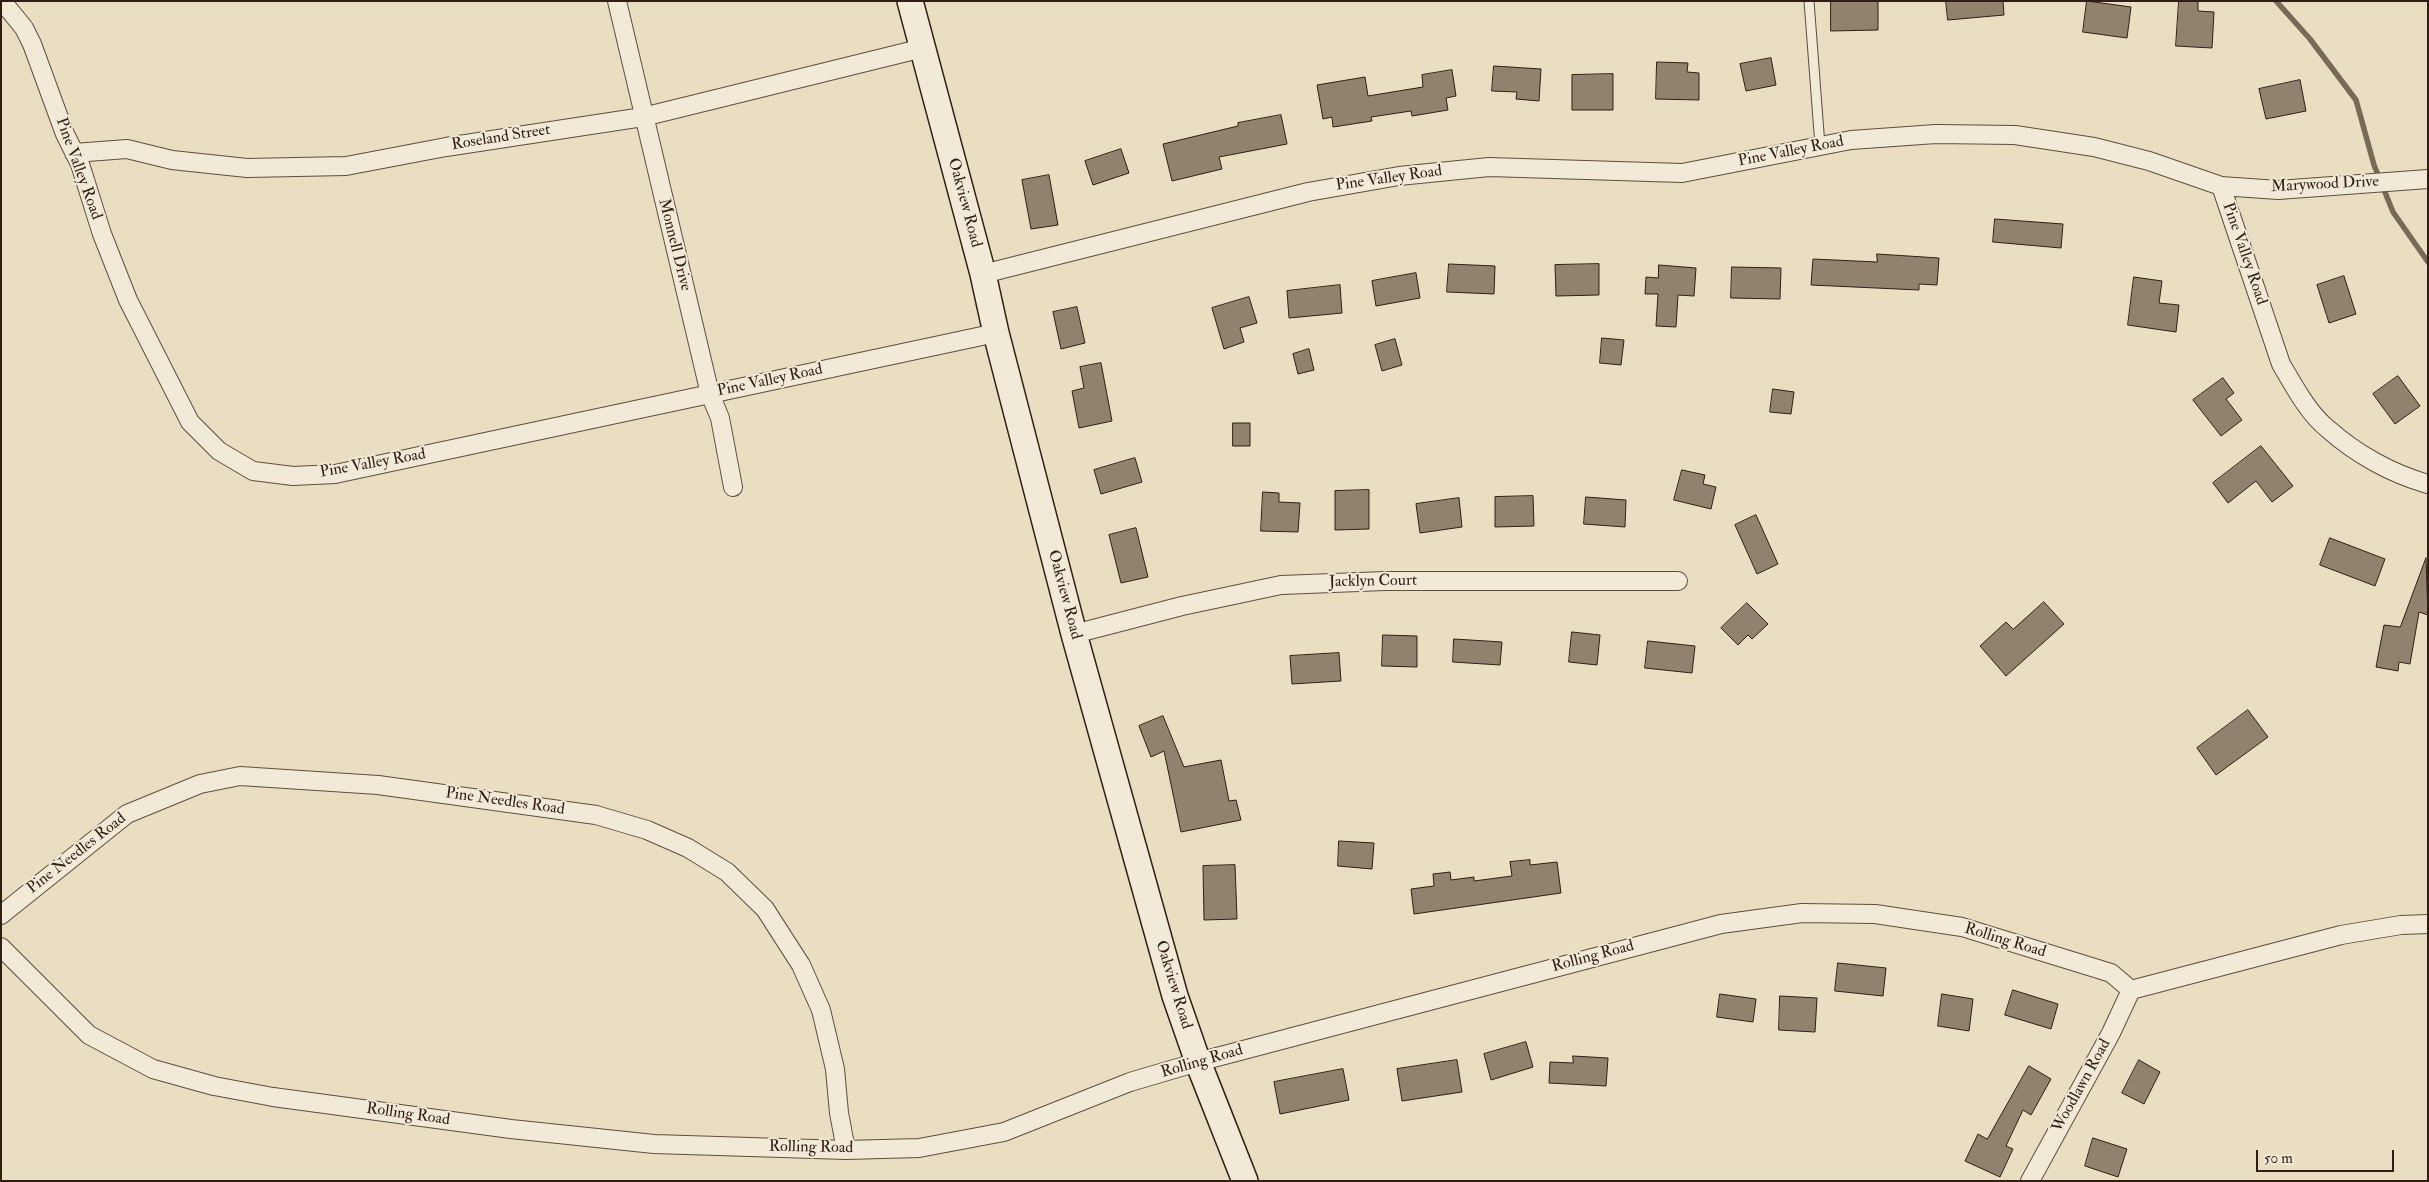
<!DOCTYPE html>
<html>
<head>
<meta charset="utf-8">
<style>
  body { margin:0 }
  #map { position:relative; width:2429px; height:1182px; overflow:hidden; background:#e9dec1; font-family:"IM FELL Double Pica",serif }
  canvas { display:block }
  .frame { position:absolute; inset:0; border:2px solid #301e13; pointer-events:none }
  .scale { position:absolute; left:2256px; top:1150px; width:138px; height:22px; box-sizing:border-box; border:2px solid #301e13; border-top:0; padding-left:6px; font-size:15px; line-height:18px; white-space:nowrap; color:#301e13; -webkit-text-stroke:4px #f1ead7; paint-order:stroke }
</style>
</head>
<body>
<div id="map">
<canvas width="2429" height="1182"></canvas>
<div class="frame"></div>
<div class="scale">50 m</div>
</div>
<script>
const ctx = document.querySelector('canvas').getContext('2d');
ctx.lineJoin = 'round';
function stroke(path, color, width, dash) { ctx.strokeStyle = color; ctx.lineWidth = width; ctx.lineCap = dash ? 'butt' : 'round'; ctx.setLineDash(dash || []); ctx.stroke(path); }
function fill(path, color) { ctx.fillStyle = color; ctx.fill(path, 'evenodd'); }
function label(font, color, halo, rows, align = 'center') {
  ctx.font = font + ' "IM FELL Double Pica",serif'; ctx.lineWidth = 4; ctx.setLineDash([]); ctx.textBaseline = 'middle'; ctx.strokeStyle = halo; ctx.fillStyle = color; for (const [text, x, y, turn = 0] of rows) {
    ctx.save(); ctx.translate(x, y); ctx.rotate((+turn || 0) * Math.PI / 180); ctx.textAlign = isNaN(turn) ? turn : align; if (halo) ctx.strokeText(text, 0, 0); ctx.fillText(text, 0, 0); ctx.restore();
  }
}
stroke(new Path2D(`
  M2276 1 2310 39 2356 100 2374 165 2393 212 2428 262`), '#796a58', 5.5);
const building = new Path2D(`
  M1831 1H1878V30L1831 31Z
  M1946 1H2003L2004 15 1948 20Z
  M2087 1 2131 7 2127 38 2083 32Z
  M2179 1H2198V11L2214 12 2212 48 2176 46Z
  M1771 58 1776 85 1746 91 1740 64Z
  M1657 62 1688 63 1687 72 1699 73V100L1656 99Z
  M1494 66 1541 69 1539 101 1516 99 1517 92 1492 91Z
  M1452 70 1456 96 1446 98 1448 110 1412 116 1411 111 1371 117 1372 121 1333 127 1332 117 1323 119 1317 85 1365 77 1368 96 1423 87 1422 75Z
  M1613 74V110H1572V75Z
  M2300 80 2306 111 2266 119 2259 89Z
  M1281 115 1287 144 1219 157 1222 169 1172 181 1163 144 1238 126V123Z
  M1121 149 1129 173 1093 185 1085 161Z
  M1049 175 1058 225 1031 229 1022 180Z
  M1995 219 2063 224 2061 248 1993 242Z
  M1877 254 1939 258 1937 285 1919 284V290L1811 285 1813 259 1877 262Z
  M1449 264 1495 266 1494 294 1447 292Z
  M1599 264V295L1556 296 1555 265Z
  M1659 265 1696 268 1694 296 1678 295 1676 327 1656 326 1658 294H1645L1646 277 1658 278Z
  M1732 267 1781 268 1780 299 1731 298Z
  M1416 273 1420 298 1376 306 1372 281Z
  M2344 276 2356 314 2329 323 2317 285Z
  M2134 277 2162 281 2159 303 2179 305 2176 332 2128 325Z
  M1340 285 1342 313 1289 318 1287 291Z
  M1249 297 1257 323 1240 328 1244 342 1224 349 1212 308Z
  M1077 307 1085 343 1061 349 1053 312Z
  M1602 338 1624 340 1621 365 1600 363Z
  M1395 339 1402 365 1382 371 1375 345Z
  M1309 349 1314 370 1298 374 1293 354Z
  M1101 363 1112 421 1079 428 1072 391 1084 388 1080 367Z
  M2398 376 2420 406 2395 424 2373 394Z
  M2223 378 2234 393 2226 399 2242 420 2221 436 2193 400Z
  M1773 389 1794 392 1791 414 1770 412Z
  M1233 423H1250V446H1233Z
  M2261 446 2293 486 2272 502 2256 481 2228 503 2213 483Z
  M1135 458 1142 482 1101 494 1094 470Z
  M1682 470 1705 475 1703 484 1716 487 1711 509 1674 500Z
  M1369 490V529L1335 530V491Z
  M1263 492 1279 493V502L1300 503 1298 532 1261 531Z
  M1533 496 1534 526 1495 527V497Z
  M1586 497 1626 500 1625 527 1584 524Z
  M1459 498 1462 527 1420 533 1416 504Z
  M1756 515 1778 564 1757 574 1735 525Z
  M1136 528 1148 577 1121 583 1109 535Z
  M2330 538 2385 559 2375 586 2320 565Z
  M2426 558 2428 615 2419 612 2410 664 2399 662 2398 671 2376 667 2384 625 2400 627Z
  M2044 602 2064 624 2006 676 1980 646 2006 622 2013 629Z
  M1747 603 1768 624 1752 639 1748 635 1738 645 1721 628Z
  M1572 632 1600 635 1597 665 1569 662Z
  M1383 635 1417 636V667L1382 666Z
  M1454 639 1502 642 1500 665 1453 662Z
  M1648 641 1695 646 1692 673 1645 668Z
  M1339 653 1341 681 1292 684 1290 656Z
  M2248 710 2268 737 2216 775 2197 748Z
  M1163 716 1184 767 1221 760 1229 801 1236 800 1241 820 1181 832 1164 751 1151 757 1139 726Z
  M1339 841 1374 843 1372 869 1338 866Z
  M1530 860V865L1557 862 1561 893 1414 914 1411 889 1434 886 1433 874 1450 872 1451 880 1474 877V881L1512 876 1510 862Z
  M1235 865 1237 919 1204 920 1203 866Z
  M1838 963 1886 968 1883 996 1835 991Z
  M2013 990 2058 1004 2051 1029 2005 1015Z
  M1720 994 1756 999 1753 1022 1717 1017Z
  M1942 994 1973 999 1969 1031 1938 1026Z
  M1780 996 1817 998 1815 1032 1779 1030Z
  M1526 1042 1533 1067 1491 1080 1484 1054Z
  M1573 1056 1608 1058 1606 1086 1549 1083 1550 1062 1573 1063Z
  M1457 1060 1462 1092 1402 1101 1397 1069Z
  M2139 1060 2160 1072 2144 1104 2122 1093Z
  M2029 1066 2051 1079 2031 1115 2023 1110 2006 1146 2013 1149 2000 1177 1965 1161 1978 1134 1987 1139Z
  M1343 1069 1349 1100 1280 1114 1274 1082Z
  M2093 1138 2127 1149 2118 1177 2085 1166Z`);
fill(building, '#90826d');
stroke(building, '#301e13', 1);
const lane = new Path2D(`
  M1809 1 1820 146`);
const street = new Path2D(`
  M2 1 24 28 32 44 65 134 80 164 102 234 128 300 190 422 219 451 253 471 293 476 335 474 996 333
  M617 1 710 394 720 418 733 487
  M74 153 127 149 172 160 247 168 346 166 446 147 643 117 923 48
  M2221 186 2278 190 2428 179
  M983 274 1308 192 1399 176 1489 167 1682 173 1851 140 1936 134 2015 135 2094 147 2149 161 2221 186 2281 364C2294 386 2308 413 2328 429 2356 454 2392 474 2428 484
  M1074 634 1182 606 1281 585 1385 581H1678
  M1 915 127 814 200 784 240 776 378 785 596 815 647 830 688 848 727 872 765 909 801 965 821 1010 835 1069 839 1113 846 1150
  M1 947 89 1035 153 1069 214 1086 273 1097 511 1129 654 1144 846 1150 919 1148 1004 1132 1130 1082 1198 1062 1721 924 1802 913 1875 914 1962 927 2111 973 2131 990
  M2131 990 2341 935 2401 925 2428 924
  M2030 1181 2111 1033 2131 990`);
const secondary = new Path2D(`
  M910 1 983 274 996 333 1074 634 1175 996 1198 1062 1245 1181`);
stroke(lane, '#5e4e3e', 11);
stroke(street, '#5e4e3e', 20);
stroke(secondary, '#301e13', 28);
stroke(lane, '#f1ead7', 9);
stroke(street, '#f1ead7', 18);
stroke(secondary, '#f1ead7', 25);
label('16px', '#301e13', '#f1ead7', [
  ["Roseland Street",501,138,-9],
  ["Pine Valley Road",1791,152,-11],
  ["Pine Valley Road",78,169,70],
  ["Pine Valley Road",1389,179,-8],
  ["Marywood Drive",2325,185,-3],
  ["Oakview Road",964,203,75],
  ["Monnell Drive",674,245,76],
  ["Pine Valley Road",2244,254,71],
  ["Pine Valley Road",770,381,-12],
  ["Pine Valley Road",373,464,-10],
  ["Jacklyn Court",1373,582,-1],
  ["Oakview Road",1064,595,75],
  ["Pine Needles Road",505,802,8],
  ["Pine Needles Road",77,854,-38],
  ["Rolling Road",2005,941,17],
  ["Rolling Road",1593,957,-15],
  ["Oakview Road",1173,985,73],
  ["Rolling Road",1202,1062,-16],
  ["Woodlawn Road",2082,1086,-61],
  ["Rolling Road",408,1115,8],
  ["Rolling Road",811,1148,1]
]);
</script>
</body>
</html>
